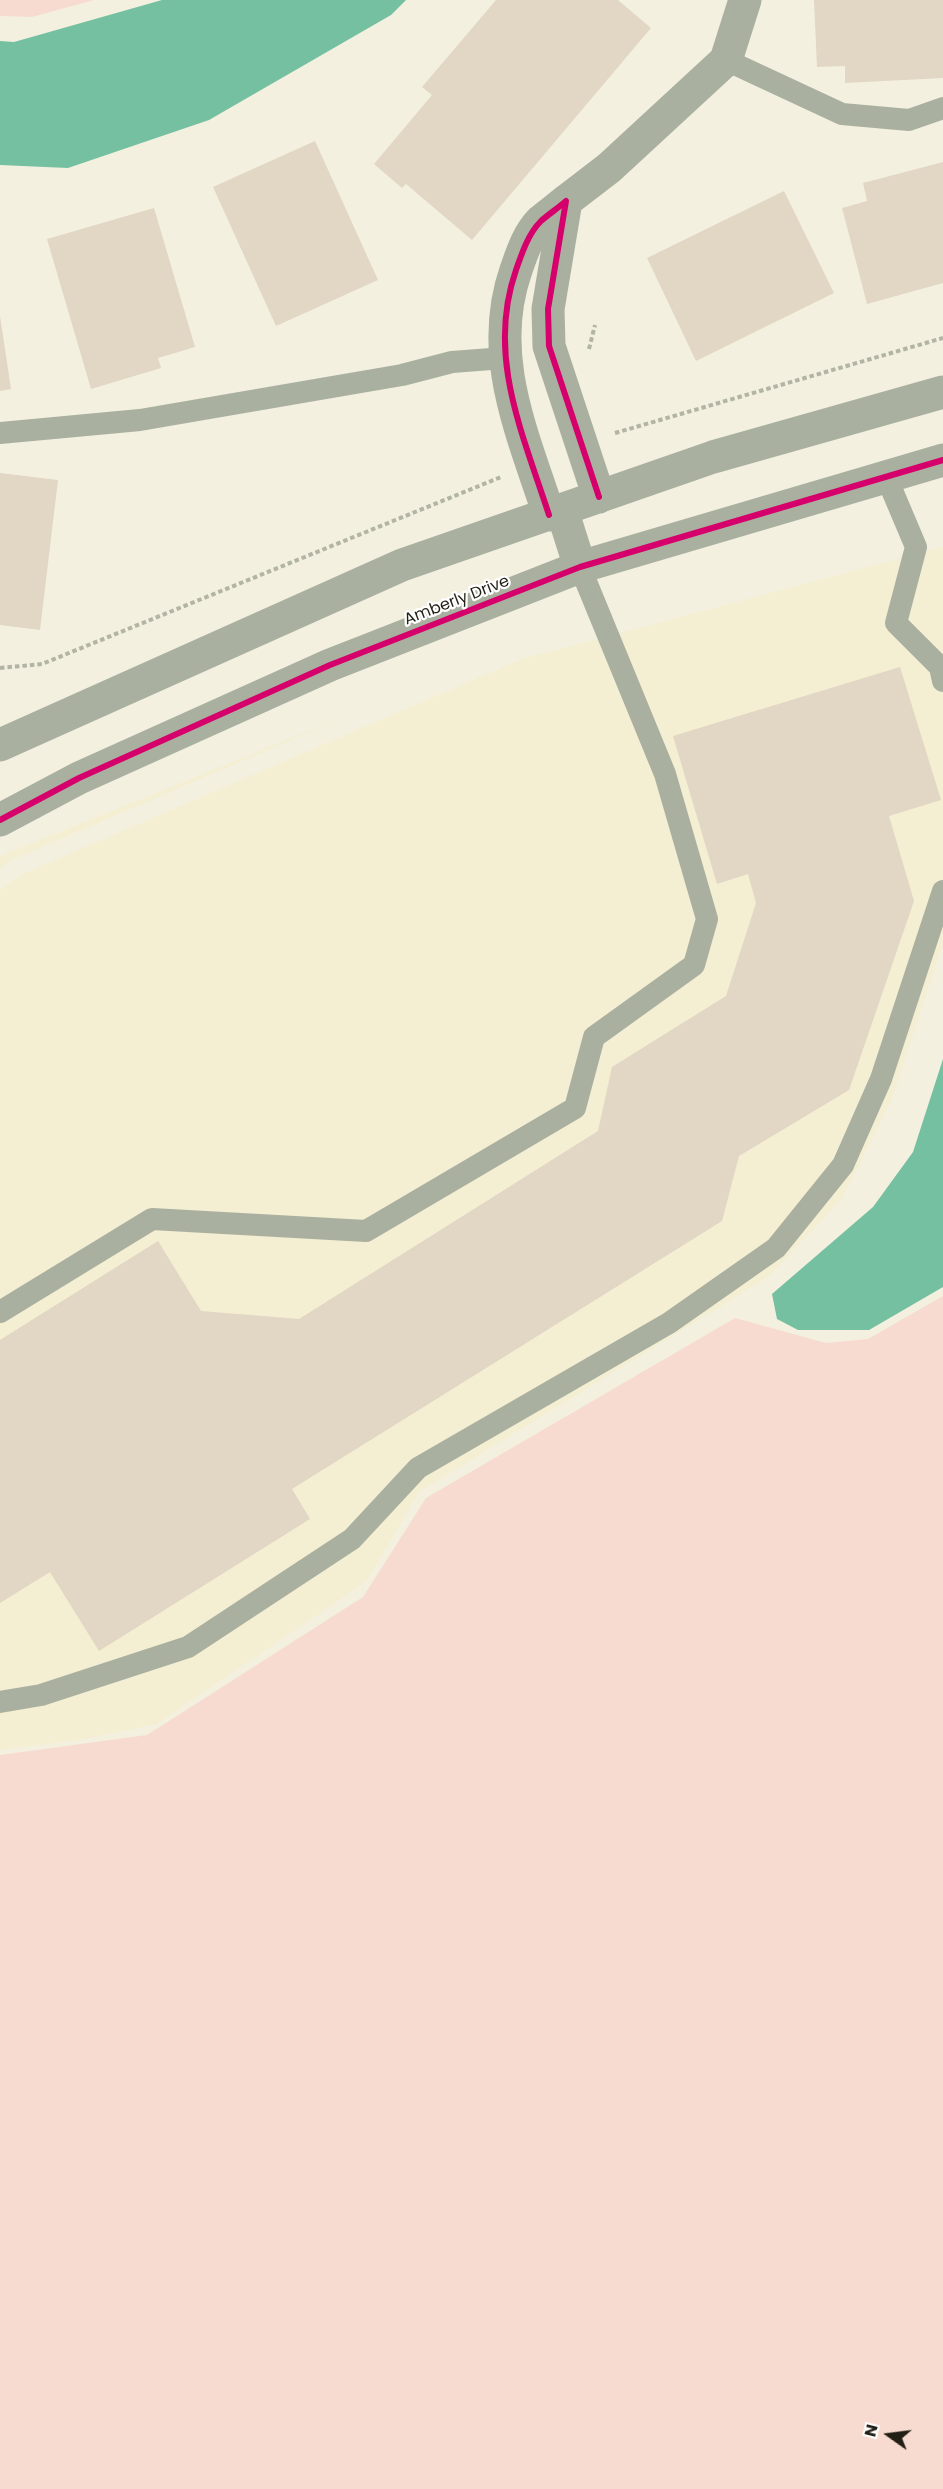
<!DOCTYPE html>
<html>
<head>
<meta charset="utf-8">
<style>
  body { margin:0 }
  #map { position:relative; width:943px; height:2489px; overflow:hidden; background:#f3f0e0; font-family:Poppins,sans-serif }
  canvas { display:block }
  .north { position:absolute; left:859px; top:2405px; width:60px; height:60px; -webkit-text-stroke:4px #fff; paint-order:stroke; rotate:284deg; font-size:16px; font-weight:700; line-height:24px; text-align:center; color:#221f15 }
  .north::after { content:''; display:block; margin:auto; width:21px; height:27px; background:#221f15; clip-path:polygon(50% 0,100% 100%,50% 72%,0 100%) }
</style>
</head>
<body>
<div id="map">
<canvas width="943" height="2489"></canvas>
<div class="north">N</div>
</div>
<script>
const ctx = document.querySelector('canvas').getContext('2d');
ctx.lineJoin = 'round';
function fill(path, color) { ctx.fillStyle = color; ctx.fill(path, 'evenodd'); }
function stroke(path, color, width, dash) { ctx.strokeStyle = color; ctx.lineWidth = width; ctx.lineCap = dash ? 'butt' : 'round'; ctx.setLineDash(dash || []); ctx.stroke(path); }
function label(font, color, halo, rows, align = 'center') {
  ctx.font = font + ' Poppins,sans-serif'; ctx.lineWidth = 4.5; ctx.setLineDash([]); ctx.textBaseline = 'middle'; ctx.strokeStyle = halo; ctx.fillStyle = color; for (const [text, x, y, turn = 0] of rows) {
    ctx.save(); ctx.translate(x, y); ctx.rotate((+turn || 0) * Math.PI / 180); ctx.textAlign = isNaN(turn) ? turn : align; if (halo) ctx.strokeText(text, 0, 0); ctx.fillText(text, 0, 0); ctx.restore();
  }
}
fill(new Path2D(`
  M943 547V944L891 1101 842 1199 767 1278 419 1492 367 1581 157 1724 79 1740 0 1750V890L22 874 522 659Z
  M361 710 10 861 0 869V856Z`), '#f4eed3');
fill(new Path2D(`
  M0 0H94L32 17 0 16Z
  M943 1296V2489H0V1755L147 1735 363 1597 426 1498 735 1318 826 1343 868 1339Z`), '#f8dbd0');
fill(new Path2D(`
  M162 0H406L391 15 209 120 68 168 0 165V41L14 42Z
  M943 1059V1287L869 1330H798L777 1319 772 1294 873 1207 913 1152Z`), '#75c0a0');
fill(new Path2D(`
  M496 0H618L651 28 472 240 406 184 402 188 374 164 432 95 422 87Z
  M814 0H943V78L845 83V66L817 67Z
  M315 141 378 280 276 326 213 187Z
  M943 162V283L867 304 842 208 867 201 863 183Z
  M784 191 834 293 696 361 647 258Z
  M154 208 195 347 158 358 161 368 91 389 47 239Z
  M0 316 11 389 0 391Z
  M0 473 58 480 40 630 0 625Z
  M900 667 941 800 889 816 914 901 849 1090 739 1156 722 1221 292 1489 310 1519 99 1651 50 1572 0 1603V1340L158 1241 201 1311 299 1319 598 1131 612 1067 726 996 756 903 748 874 717 884 673 736Z`), '#e2d6c4');
stroke(new Path2D(`
  M589 349 595 325
  M615 433 943 338
  M0 668 42 664 501 477`), '#b2b4a4', 4, [4.5, 3]);
stroke(new Path2D(`
  M726 60 842 114 909 120 943 108
  M0 433 140 420 402 375 452 362 504 358
  M886 476 916 547 896 623 940 667 943 681
  M0 1312 152 1219 366 1231 575 1108 594 1037 694 965 707 919 665 774 580 567
  M0 1702 41 1695 188 1647 352 1539 418 1468 669 1323 776 1248 843 1165 881 1079 943 891`), '#aab09f', 22);
stroke(new Path2D(`
  M566 201 609 168 726 60 745 0
  M562 510 580 567
  M549 515C523 434 486 356 516 270 522 253 528 234 541 221 549 214 558 208 566 201L548 309 549 346 599 497
  M0 745 402 565 713 457 943 392
  M0 820 79 778 330 665 580 567 943 460`), '#aab09f', 33);
stroke(new Path2D(`
  M549 515C523 434 486 356 516 270 522 253 528 234 541 221 549 214 558 208 566 201L548 309 549 346 599 497
  M0 820 79 778 330 665 580 567 943 460`), '#d6006c', 6);
label('16px', '#221f15', '#fff', [
  ["Amberly Drive",457,601,-21]
]);
</script>
</body>
</html>
